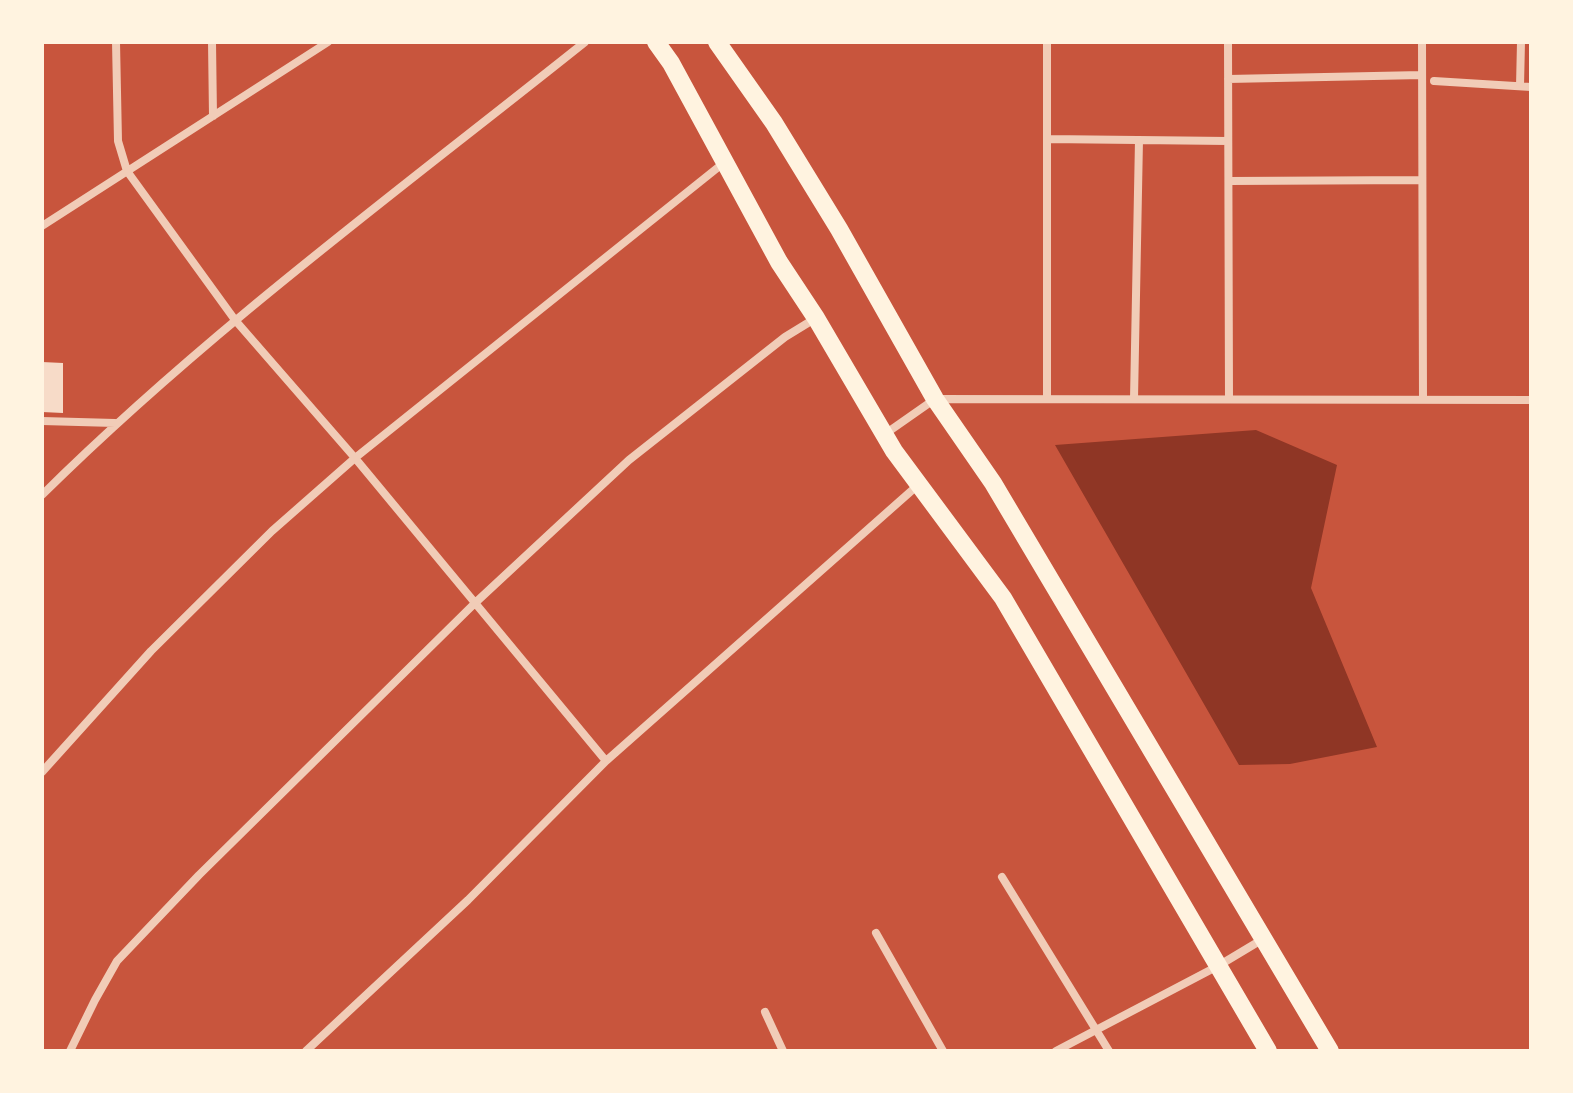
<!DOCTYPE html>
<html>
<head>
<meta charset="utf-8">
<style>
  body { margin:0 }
  #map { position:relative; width:1573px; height:1093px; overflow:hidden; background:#c8553d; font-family:Figtree,sans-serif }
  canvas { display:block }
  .frame { position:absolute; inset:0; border:44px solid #fff3e0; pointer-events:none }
</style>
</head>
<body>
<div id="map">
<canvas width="1573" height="1093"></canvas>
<div class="frame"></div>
</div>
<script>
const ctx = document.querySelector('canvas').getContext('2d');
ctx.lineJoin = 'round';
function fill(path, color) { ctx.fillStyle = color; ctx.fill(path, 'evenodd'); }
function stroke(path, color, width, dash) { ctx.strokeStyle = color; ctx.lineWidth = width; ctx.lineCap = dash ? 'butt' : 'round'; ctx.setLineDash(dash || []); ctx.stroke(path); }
fill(new Path2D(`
  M1256 430 1337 465 1311 588 1377 747 1290 764 1239 765 1055 445Z`), '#8f3625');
fill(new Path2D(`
  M42 362 63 363V413L42 412Z`), '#f7dbc8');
stroke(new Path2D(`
  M116 42 118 141 127 171 235 320 355 458 606 761
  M212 42 213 116
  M1228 42 1229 399
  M1422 42 1423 400
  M1228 79 1422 75
  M1434 81 1531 87
  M1520 86 1521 42
  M1047 139 1228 141
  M1229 181 1421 180
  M42 226 328 42
  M1047 399V42
  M1134 399 1139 140
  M42 421 115 423
  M885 434 935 399 1531 400
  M42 495C210 329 401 189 585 42
  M42 772 151 651 272 531 355 458 726 161
  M1002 877 1109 1051
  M876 933 943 1051
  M765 1012 783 1051
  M70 1051 95 1000 117 961 199 875 474 604 629 460 785 337 816 318
  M306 1051 468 900 606 761 918 485
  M1056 1051 1218 966 1263 939`), '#f1ccb7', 8);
stroke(new Path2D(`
  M656 42 671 63 779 262 816 318 894 451 1003 598 1268 1051
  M717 42 774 123 839 229 935 399 993 483 1330 1051`), '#fff3e0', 18);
</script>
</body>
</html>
